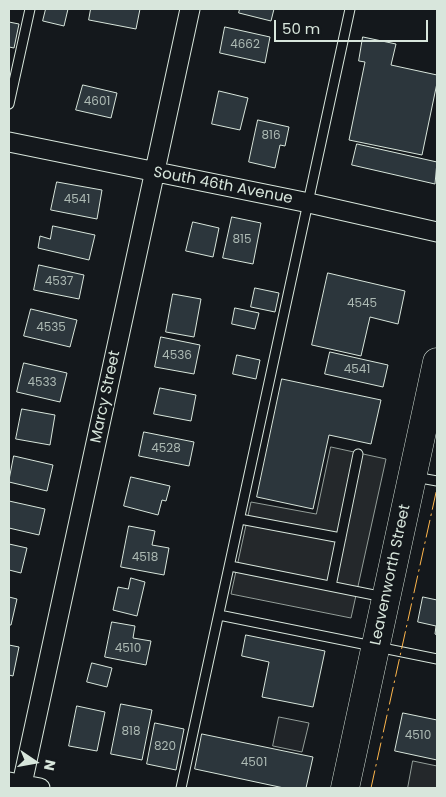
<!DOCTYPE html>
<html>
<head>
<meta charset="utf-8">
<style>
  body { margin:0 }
  #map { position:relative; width:446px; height:797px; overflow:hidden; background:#14181c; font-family:Poppins,sans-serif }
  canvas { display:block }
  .frame { position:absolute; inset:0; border:10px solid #d8e6dc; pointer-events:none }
  .north { position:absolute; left:10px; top:737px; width:50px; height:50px; -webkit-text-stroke:4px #14181c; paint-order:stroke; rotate:102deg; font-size:14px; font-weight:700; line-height:20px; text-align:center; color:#d8e6dc }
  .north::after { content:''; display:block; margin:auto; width:18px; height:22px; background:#d8e6dc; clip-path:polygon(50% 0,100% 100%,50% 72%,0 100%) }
  .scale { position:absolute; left:274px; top:20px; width:154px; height:22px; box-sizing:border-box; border:2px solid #d8e6dc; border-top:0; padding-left:6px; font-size:15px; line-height:18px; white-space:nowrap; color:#d8e6dc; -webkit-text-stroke:4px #14181c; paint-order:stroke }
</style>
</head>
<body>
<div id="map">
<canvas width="446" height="797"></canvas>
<div class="frame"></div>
<div class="north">N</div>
<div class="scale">50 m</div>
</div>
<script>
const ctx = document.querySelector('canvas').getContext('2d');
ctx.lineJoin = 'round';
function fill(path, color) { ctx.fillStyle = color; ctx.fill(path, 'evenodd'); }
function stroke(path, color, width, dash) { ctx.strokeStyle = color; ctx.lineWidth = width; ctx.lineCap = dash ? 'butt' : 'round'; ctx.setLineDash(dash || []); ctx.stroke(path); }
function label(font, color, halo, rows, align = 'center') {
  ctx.font = font + ' Poppins,sans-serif'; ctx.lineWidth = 4; ctx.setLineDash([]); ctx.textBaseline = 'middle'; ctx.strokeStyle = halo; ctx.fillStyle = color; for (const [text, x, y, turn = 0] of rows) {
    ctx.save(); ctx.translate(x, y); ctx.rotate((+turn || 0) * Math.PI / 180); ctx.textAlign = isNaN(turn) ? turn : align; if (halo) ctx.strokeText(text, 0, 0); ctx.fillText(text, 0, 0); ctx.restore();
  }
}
const green = new Path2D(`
  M279 717 309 723 302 752 273 746Z`);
fill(green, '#202428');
stroke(green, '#939e99', 1);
const parking = new Path2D(`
  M331 447 386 459 351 618 231 594 251 502 316 514Z
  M413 761 437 766V788H408Z`);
fill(parking, '#24282b');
stroke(parking, '#939e99', 1);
const building = new Path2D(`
  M46 9H68L64 26 43 21Z
  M91 9H140L136 29 89 20Z
  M240 9H274L271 21 239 13Z
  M9 22 19 24 14 48 9 47Z
  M225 27 270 37 265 63 220 53Z
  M363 37 396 44 391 65 437 75V83L422 155 349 140 365 62 359 61Z
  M83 85 117 93 111 118 76 110Z
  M219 91 248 98 240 130 212 124Z
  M258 120 289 127 285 146 280 145 275 168 249 162Z
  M357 144 437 162 435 184 352 165Z
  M57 182 102 190 97 219 51 210Z
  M232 217 261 223 253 264 223 258Z
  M193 222 219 228 213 257 186 251Z
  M53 226 95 235 89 260 38 248 40 236 50 239Z
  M39 265 84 275 79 299 34 290Z
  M328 273 405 291 398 324 370 317 361 356 312 345Z
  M255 288 279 293 275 312 251 307Z
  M173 294 201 299 194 337 166 332Z
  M235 308 259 313 255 329 232 324Z
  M31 309 77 320 70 347 24 336Z
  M161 337 200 345 194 374 155 367Z
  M330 352 388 365 383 387 325 374Z
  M237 355 260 360 256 379 233 374Z
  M24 363 67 373 60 402 17 392Z
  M282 379 381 400 371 444 329 435 313 509 257 497Z
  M160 388 196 395 191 421 154 414Z
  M22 409 55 415 50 445 16 439Z
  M144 432 194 442 189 466 139 456Z
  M14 456 53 465 47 491 9 482Z
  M131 477 170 486 166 501 162 500 158 515 124 506Z
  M9 501 45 509 39 535 9 528Z
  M129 526 155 531 152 545 169 548 164 575 121 567Z
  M9 544 27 548 21 573 9 570Z
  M131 578 145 582 137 616 113 610 118 587 128 589Z
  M9 597 17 599 11 625H9Z
  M423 597 437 600V635L435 634 436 626 418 622Z
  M112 622 135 626 133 638 151 641 146 665 105 657Z
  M246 635 325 651 313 707 262 697 269 662 242 656Z
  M9 645 19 647 13 676 9 675Z
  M92 663 112 668 107 687 87 682Z
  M121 704 152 710 142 760 111 754Z
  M77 706 105 712 97 751 69 746Z
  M403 713 437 720V760L395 751Z
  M155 723 184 729 176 770 147 764Z
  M202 734 313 757 306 788H284L195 769Z`);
fill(building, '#2c363c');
stroke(building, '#d8e6dc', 1);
const service = new Path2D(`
  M9 104 30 9
  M415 477 437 481
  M240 519 341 538
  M230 566 384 597
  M331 586 358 454
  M219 615 437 659
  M181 788 350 9`);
const minor = new Path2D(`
  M9 142 309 203 437 232
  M9 782 40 788
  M22 784 190 9`);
const primary = new Path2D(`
  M345 788 437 362`);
stroke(service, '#d8e6dc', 11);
stroke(minor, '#d8e6dc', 21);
stroke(primary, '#d8e6dc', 29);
stroke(service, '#14181c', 9);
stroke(minor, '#14181c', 19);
stroke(primary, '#14181c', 28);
stroke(new Path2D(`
  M371 788 437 488`), '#ffb74d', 1, [18, 4, 2.5, 4]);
label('12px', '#adbab4', null, [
  ["4662",245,45],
  ["4601",97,102],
  ["816",271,136],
  ["4541",77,200],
  ["815",242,240],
  ["4537",59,282],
  ["4545",362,304],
  ["4535",51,328],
  ["4536",177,356],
  ["4541",357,370],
  ["4533",42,383],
  ["4528",166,449],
  ["4518",145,558],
  ["4510",128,649],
  ["818",131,732],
  ["4510",418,736],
  ["820",165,747],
  ["4501",254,763]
]);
label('15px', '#d8e6dc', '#14181c', [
  ["South 46th Avenue",223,186,11],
  ["Marcy Street",106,397,-78],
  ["Leavenworth Street",391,575,-78]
]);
</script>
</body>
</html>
